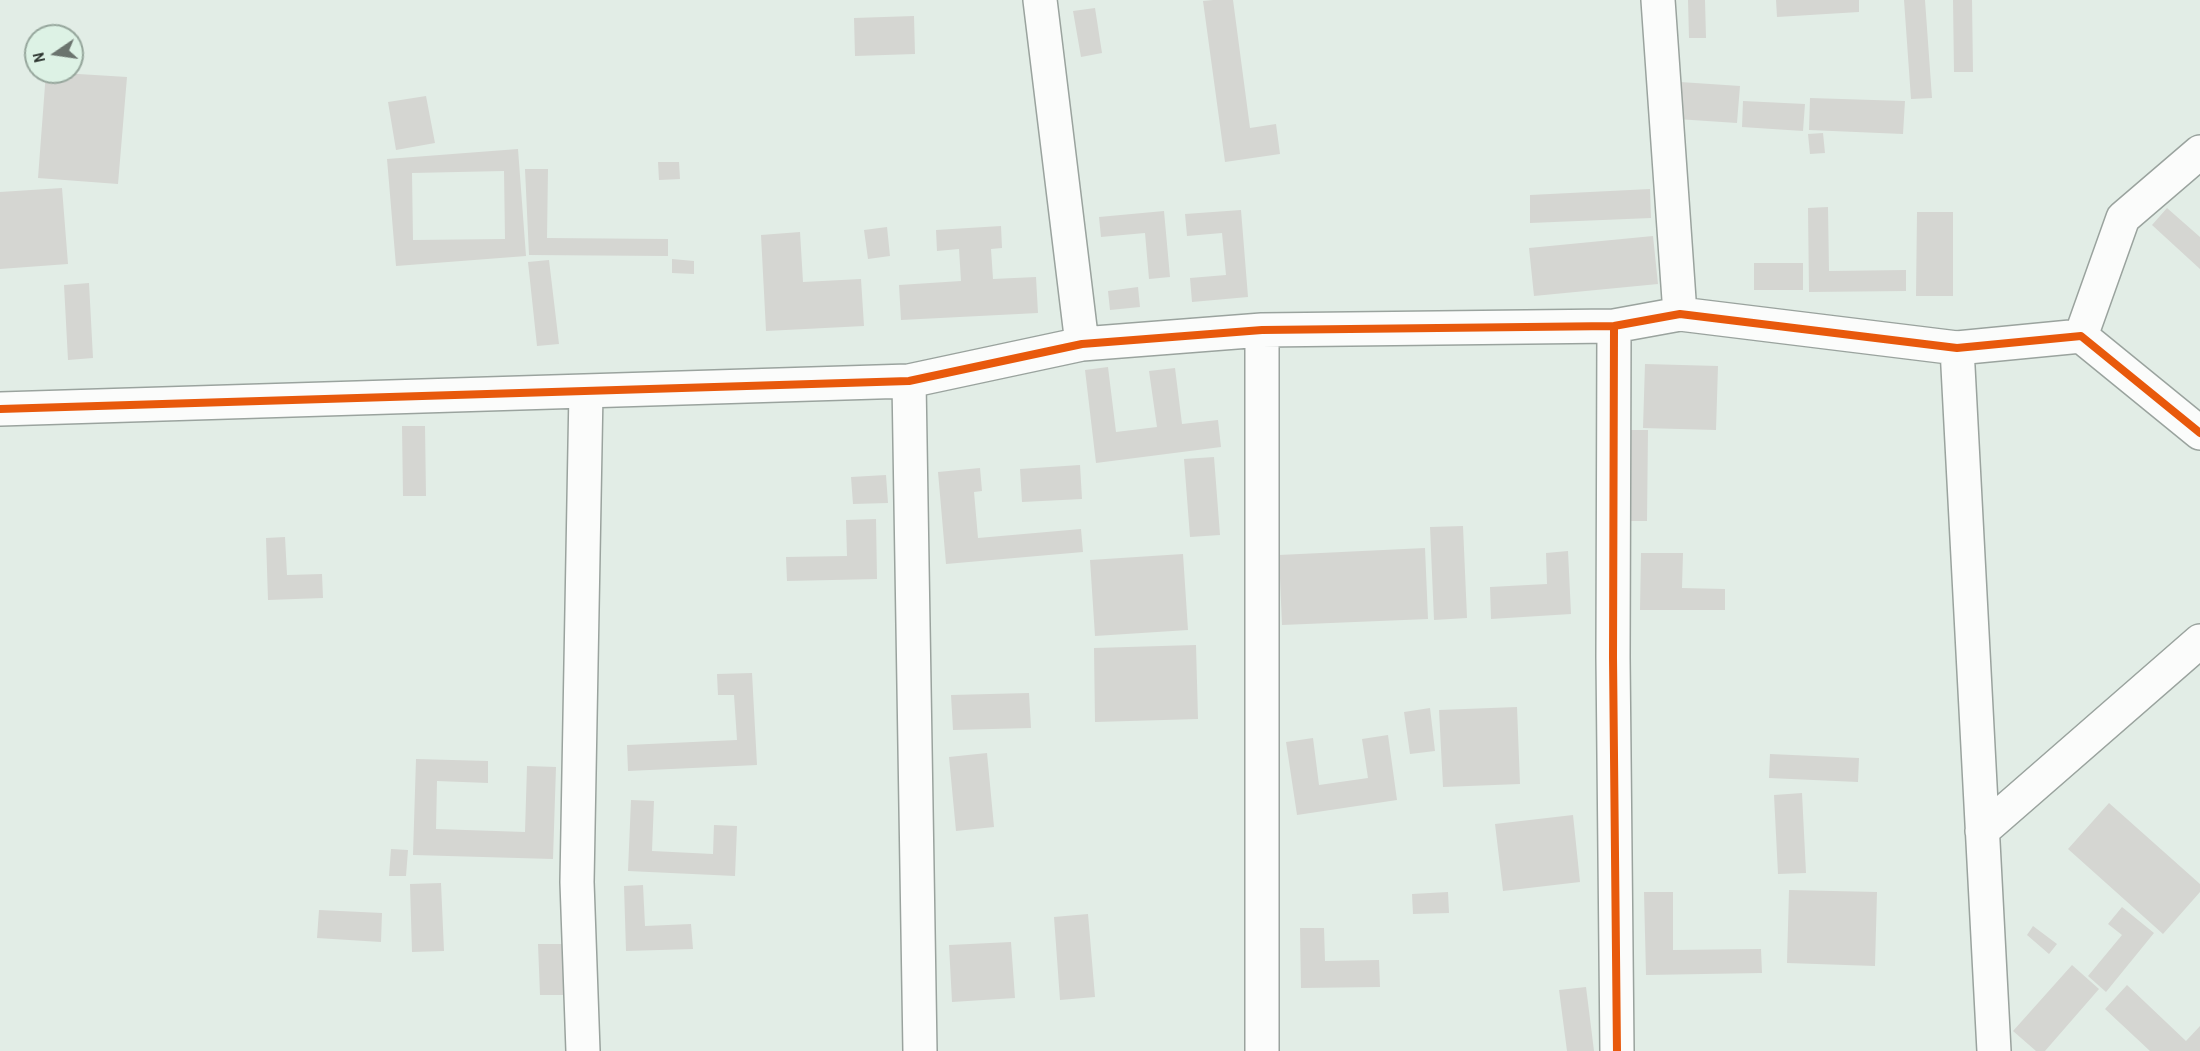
<!DOCTYPE html>
<html>
<head>
<meta charset="utf-8">
<style>
  body { margin:0 }
  #map { position:relative; width:2200px; height:1051px; overflow:hidden; background:#e2ede6; font-family:"Archivo Narrow",sans-serif }
  canvas { display:block }
  .north { position:absolute; left:24px; top:24px; width:60px; height:60px; box-sizing:border-box; background:#ddf2e5; border:2px solid #96a69c; border-radius:50%; rotate:257deg; font-size:16px; font-weight:700; line-height:24px; text-align:center; color:#2b332e }
  .north::after { content:''; display:block; margin:auto; width:21px; height:27px; background:#6b746e; clip-path:polygon(50% 0,100% 100%,50% 72%,0 100%) }
</style>
</head>
<body>
<div id="map">
<canvas width="2200" height="1051"></canvas>
<div class="north">N</div>
</div>
<script>
const ctx = document.querySelector('canvas').getContext('2d');
ctx.lineJoin = 'round';
function fill(path, color) { ctx.fillStyle = color; ctx.fill(path, 'evenodd'); }
function stroke(path, color, width, dash) { ctx.strokeStyle = color; ctx.lineWidth = width; ctx.lineCap = dash ? 'butt' : 'round'; ctx.setLineDash(dash || []); ctx.stroke(path); }
fill(new Path2D(`
  M1213 0H1233L1250 128 1276 124 1280 154 1225 162 1203 1Z
  M1688 0H1705L1706 38H1689Z
  M1776 0H1859V12L1777 17Z
  M1904 0H1925L1932 98 1911 99Z
  M1953 0H1972L1973 72H1954Z
  M1095 8 1102 53 1081 57 1073 11Z
  M914 16 915 54 855 56 854 18Z
  M46 72 127 77 118 184 38 178Z
  M1680 82 1740 86 1737 123 1677 119Z
  M426 96 435 143 396 150 388 102Z
  M1810 98 1905 101 1903 134 1809 130Z
  M1743 101 1805 104 1803 131 1742 127Z
  M1823 133 1825 153 1810 154 1808 134Z
  M518 149 526 256 396 266 387 159ZM504 171 505 239 413 240 412 173Z
  M658 162H679L680 179 659 180Z
  M525 169H548L547 238 668 239V256L529 255Z
  M62 188 68 264 0 269V192Z
  M1650 189 1651 218 1530 223V195Z
  M1828 207 1829 271 1906 270V291L1809 292 1808 208Z
  M2167 208 2200 237V269L2152 225Z
  M1241 210 1248 297 1192 302 1190 278 1226 275 1222 233 1187 236 1185 214Z
  M1164 211 1170 277 1149 279 1145 233 1101 237 1099 217Z
  M1917 212H1953V296H1916Z
  M1001 226 1002 248 991 249 993 279 1036 277 1038 313 901 320 899 285 961 281 959 249 937 251 936 230Z
  M887 227 890 256 868 259 864 230Z
  M800 232 803 282 861 279 864 326 766 331 761 235Z
  M1653 236 1658 284 1534 296 1529 248Z
  M672 259 694 261V274L672 273Z
  M549 260 559 344 537 346 528 262Z
  M1754 263H1803V290H1754Z
  M89 283 93 358 68 360 64 285Z
  M1138 287 1140 307 1110 310 1108 291Z
  M1645 364 1718 366 1716 430 1643 428Z
  M1108 367 1116 432 1157 427 1149 371 1175 368 1182 424 1218 420 1221 447 1096 463 1085 370Z
  M402 426H425L426 496H403Z
  M1620 430H1648L1647 521H1619Z
  M1214 457 1220 535 1190 537 1184 459Z
  M1080 465 1082 499 1022 502 1020 469Z
  M980 468 982 491 974 492 978 538 1081 529 1083 552 946 564 938 472Z
  M886 475 888 503 853 504 851 477Z
  M876 519 877 579 787 581 786 557 847 556 846 520Z
  M1463 526 1467 618 1434 620 1430 527Z
  M285 537 287 575 322 574 323 598 268 600 266 538Z
  M1425 548 1428 619 1282 625 1279 555Z
  M1568 551 1571 614 1491 619 1490 587 1547 584 1546 553Z
  M1641 553H1683L1682 588 1725 589V610H1640Z
  M1183 554 1188 630 1095 636 1090 560Z
  M1196 645 1198 719 1095 722 1094 648Z
  M752 673 757 765 628 771 627 745 737 740 734 695H718L717 674Z
  M1029 693 1031 728 953 730 951 695Z
  M1517 707 1520 784 1443 787 1439 710Z
  M1430 708 1435 751 1410 754 1404 712Z
  M1388 735 1397 800 1297 815 1286 742 1313 738 1319 785 1368 778 1362 739Z
  M987 753 994 827 956 831 949 757Z
  M1770 754 1859 758 1858 782 1769 778Z
  M416 759 488 761V783L437 781 436 829 525 832 527 766 556 767 553 859 413 855Z
  M1802 793 1806 873 1778 874 1774 795Z
  M631 800 654 801 652 851 713 854 714 825 737 826 735 876 628 871Z
  M2109 803 2200 884V892L2163 934 2068 849Z
  M1573 815 1580 882 1503 891 1495 824Z
  M391 849 408 850 406 876H389Z
  M441 883 444 951 412 952 410 884Z
  M643 885 645 926 691 924 693 949 626 951 624 886Z
  M1789 890 1877 892 1875 966 1787 963Z
  M1448 892 1449 913 1413 914 1412 894Z
  M1644 892H1673V950L1761 949 1762 973 1646 975Z
  M2122 907 2154 933 2106 992 2088 976 2122 935 2108 924Z
  M319 910 382 913 381 942 317 938Z
  M1088 914 1095 997 1060 1000 1054 917Z
  M2033 926 2057 944 2049 954 2027 935Z
  M1300 928H1324L1325 961 1379 960 1380 987 1301 988Z
  M1011 942 1015 998 952 1002 949 945Z
  M538 944H565L566 995H540Z
  M2072 965 2099 989 2045 1051H2036L2013 1031Z
  M2127 985 2186 1041 2200 1026V1051H2150L2105 1009Z
  M1586 987 1594 1051H1567L1559 990Z`), '#d5d6d2');
const street = new Path2D(`
  M1040 0 1082 344
  M1658 0 1680 314
  M1614 326 1613 657 1617 1051
  M2081 336 2123 218 2200 152
  M1957 348 1994 1051
  M909 381 920 1051
  M0 409 909 381 1082 344 1262 330 1614 326 1680 314 1957 348 2081 336 2200 433
  M1982 831 2200 641
  M583 1051 577 882 586 391
  M1262 1051V330`);
stroke(street, '#9aa39e', 36);
stroke(street, '#fbfcfb', 33);
stroke(new Path2D(`
  M1614 326 1613 657 1617 1051
  M0 409 909 381 1082 344 1262 330 1614 326 1680 314 1957 348 2081 336 2200 433`), '#e8590c', 8);
</script>
</body>
</html>
